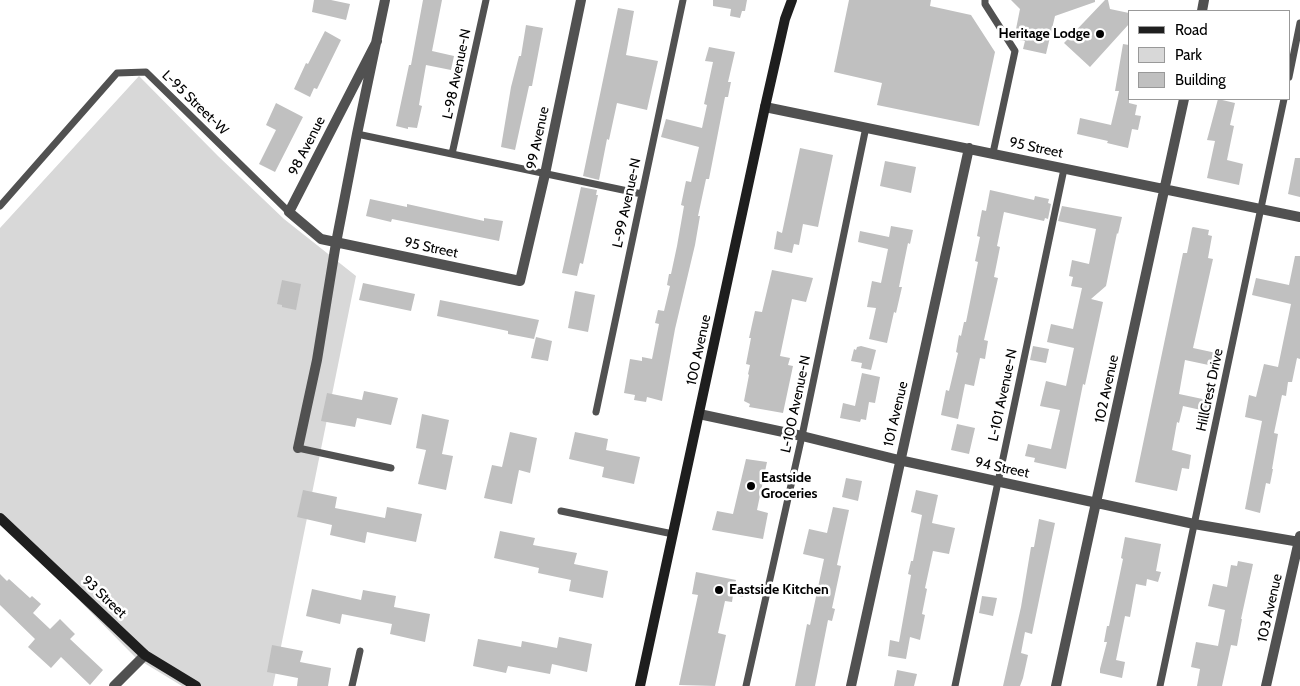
<!DOCTYPE html>
<html>
<head>
<meta charset="utf-8">
<style>
  body { margin:0 }
  #map { position:relative; width:1300px; height:686px; overflow:hidden; background:#fff; font-family:Cabin,sans-serif }
  canvas { display:block }
  .legend { position:absolute; left:1128px; top:10px; width:162px; height:90px; box-sizing:border-box; background:#fff; border:1px solid #999; margin:0; padding:6px 9px; list-style:none; font-size:15px; color:#000 }
  .legend li { display:flex; align-items:center; gap:10px; height:25px }
  .legend b { width:25px; border:1px solid #999 }
</style>
</head>
<body>
<div id="map">
<canvas width="1300" height="686"></canvas>
<ul class="legend">
<li><b style="height:6px;background:#1e1e1e"></b>Road</li>
<li><b style="height:14px;background:#d8d8d8"></b>Park</li>
<li><b style="height:14px;background:#c0c0c0"></b>Building</li>
</ul>
</div>
<script>
const ctx = document.querySelector('canvas').getContext('2d');
ctx.lineJoin = 'round';
function fill(path, color) { ctx.fillStyle = color; ctx.fill(path, 'evenodd'); }
function stroke(path, color, width, dash) { ctx.strokeStyle = color; ctx.lineWidth = width; ctx.lineCap = dash ? 'butt' : 'round'; ctx.setLineDash(dash || []); ctx.stroke(path); }
function label(font, color, halo, rows, align = 'center') {
  ctx.font = font + ' Cabin,sans-serif'; ctx.lineWidth = 5; ctx.setLineDash([]); ctx.textBaseline = 'middle'; ctx.strokeStyle = halo; ctx.fillStyle = color; for (const [text, x, y, turn = 0] of rows) {
    ctx.save(); ctx.translate(x, y); ctx.rotate((+turn || 0) * Math.PI / 180); ctx.textAlign = isNaN(turn) ? turn : align; if (halo) ctx.strokeText(text, 0, 0); ctx.fillText(text, 0, 0); ctx.restore();
  }
}
fill(new Path2D(`
  M139 76 218 156 284 219 356 276 273 686H182L136 658 0 520V228Z`), '#d8d8d8');
fill(new Path2D(`
  M314 0H331L350 4 346 20 312 12Z
  M423 0H442L432 51 454 56 451 70 426 65 419 105 422 106 417 128 408 127V129L396 126 409 65H411Z
  M713 0H747L745 11H742L740 18 730 16 731 9 713 6Z
  M849 0H931L930 6 971 15 995 52 979 126 877 105 882 83 834 72Z
  M1011 0H1095V2L1055 16 1046 54 1023 49 1025 41 1014 39 1020 9Z
  M1105 0H1108L1110 9 1129 13V24L1090 67 1064 43Z
  M618 8 634 11 626 55 658 61 647 110 617 103 609 140 607 139 599 180 583 176Z
  M526 25 543 28 532 86H529L515 150 501 147 511 87 519 56H521Z
  M325 31 341 40 317 89 314 88 310 97 294 89 306 63 308 64Z
  M1123 44 1129 45V103L1137 105 1135 115 1141 116 1138 130 1132 129 1128 148 1107 143 1108 141 1077 134 1080 118 1111 125 1119 91H1115Z
  M709 47 735 52 728 82H731L728 97H725L709 179H706L698 216H700L695 245 675 329 662 401 647 397 646 402 634 400 635 395 624 393 630 359 642 361V357L652 359 659 324 655 323 658 310 664 311 670 286 667 285 669 274H671L677 246 684 206 681 205 686 181 691 182 699 147 661 137 666 119 702 128 707 105 704 104 713 62 705 61Z
  M1218 99 1235 103 1230 125 1234 126 1227 160 1243 164 1239 185 1207 178 1215 141 1207 140Z
  M276 103 303 117 275 172 259 164 276 130 266 125Z
  M800 148 833 155 818 227 803 224 799 245 794 244 792 253 774 249 777 231 782 233Z
  M1295 158H1300V197L1288 194Z
  M885 161 916 167 911 193 880 186Z
  M581 187 597 190 596 195H598L583 264 580 263 577 276 562 273Z
  M990 190 1034 200 1035 196 1049 199 1048 203 1051 204 1048 219 1045 218 1044 221 1004 212 997 246 1000 247 994 277 998 278 984 340 988 341 985 359 980 358 974 386 965 384 958 419 941 415 946 390 949 391 958 353 956 352 959 335 961 336 964 322H966L978 262 975 261 980 237 977 236 982 210 986 211Z
  M370 199 407 207V204L484 221V218L503 221 499 241 392 219 391 222 366 216Z
  M1062 206 1122 217 1118 234 1117 233 1106 286 1091 299 1103 302 1085 385 1083 384 1066 469 1034 462 1035 458 1025 456 1028 444 1051 449 1060 410 1040 406 1046 381 1066 386 1074 348 1047 342 1051 324 1073 329 1082 288 1071 286 1073 277 1069 276 1072 260 1089 264 1096 229 1058 221Z
  M891 226 913 230 910 244 908 243 899 287H902L896 313 894 312 887 343 869 339 876 308 867 307 872 281 881 283 888 249 858 242 860 231 889 237Z
  M1193 227 1209 230 1208 235 1212 236 1208 258 1213 259 1193 348 1221 354 1218 367 1185 360 1179 394 1212 401 1210 412 1183 406 1179 423 1177 422 1172 450 1191 455 1189 469 1182 468 1177 491 1135 482 1183 253H1187L1192 228Z
  M1295 256H1300V359L1297 358 1292 382H1288L1286 396 1282 395 1274 433 1278 434 1272 469H1273L1270 484 1266 483 1260 513 1245 509 1262 421 1245 417 1249 395 1256 397 1264 364 1278 367 1291 304 1252 295 1256 278 1289 285Z
  M772 270 813 278 806 302 792 299 780 356 790 358 788 365 793 366 783 413 749 407 750 404 744 401 749 375 748 374 750 365 746 364 751 338H749L755 311 762 312Z
  M282 280 301 284 296 310 282 307V305L277 304Z
  M363 283 415 294 411 311 359 300Z
  M575 291 595 295 588 332 568 328Z
  M440 300 539 320 534 339 508 334V331L437 316Z
  M536 337 552 341 548 361 531 358Z
  M861 346 876 350 871 370 861 368 862 363 851 361 854 349 856 350 857 347Z
  M1033 346 1049 349 1046 363 1030 360Z
  M862 373 880 377 875 403 869 402 866 420 861 419 860 422 840 418 843 403 855 406Z
  M364 391 398 398 391 425 357 418 355 427 321 421 327 393 362 400Z
  M422 414 449 420 442 454 453 456 446 490 418 484 426 450 416 448Z
  M957 424 975 428 969 454 951 450Z
  M510 432 537 438 530 473 519 470 512 504 484 498 492 465 502 467Z
  M575 432 608 439 606 450 640 457 634 484 602 477 604 467 569 459Z
  M746 459 767 462 757 510 768 513 763 539 712 530 717 511 733 514Z
  M846 478 862 481 858 501 842 497Z
  M303 490 337 497 335 508 385 518 387 507 422 514 416 542 367 532 365 543 330 535 332 525 297 517Z
  M916 490 938 495 932 523 955 528 949 554 933 551 925 588 927 589 922 614 925 615 920 640 910 637 906 659 888 656 890 640 899 642 911 575 908 574 911 561H913L922 515 911 512Z
  M833 507 849 510 837 565 841 566 832 608 835 609 832 621 828 620 815 686H795L807 624 810 625 824 559 803 554 809 529 827 533Z
  M1039 519 1055 523 1032 634 1025 632 1021 653 1028 655 1023 678 1020 686H1003L1021 607 1031 547H1034Z
  M500 531 535 538 533 545 577 553 574 564 608 571 603 598 569 591 571 580 538 573 539 568 494 558Z
  M1125 537 1161 544 1156 571 1161 572 1158 582 1147 579 1146 586 1136 584 1130 617 1125 616 1116 660 1125 662 1122 678 1100 673V669L1107 642H1104L1107 626H1109L1123 559 1121 558Z
  M1238 561 1253 564 1241 619H1242L1237 646 1231 645 1222 686H1197L1200 669 1191 667 1196 642 1218 646 1225 610 1208 606 1213 584 1227 587 1231 565 1237 566Z
  M696 572 736 580 735 584 745 586 743 597 733 595 732 602 725 601 718 633 726 635 715 686 679 685 698 595 692 594Z
  M0 574 7 581 9 579 30 598 32 596 41 604 33 613 50 629 60 619 75 634 70 639 103 670 90 685 61 657 51 668 28 647 35 639 0 605Z
  M312 589 361 600 363 590 396 596 394 607 430 614 425 642 390 634 392 624 342 614 340 624 306 616Z
  M982 596 997 598 993 616 979 613Z
  M559 637 592 644 587 672 552 664 550 674 508 666 506 673 473 666 478 639 521 647 522 641 557 648Z
  M272 645 303 651 300 662 331 668 328 686H297L298 678 267 672Z
  M897 670 917 674 914 686H894Z`), '#c0c0c0');
stroke(new Path2D(`
  M985 0V4L1015 51 993 153
  M1289 77 1300 23
  M357 134 642 194
  M452 154 486 0
  M0 206 117 73 146 72 289 212
  M596 412 683 0
  M298 448 391 468
  M561 511 673 534
  M352 686 360 651
  M746 686 802 436 866 127
  M955 686 1064 169
  M1160 686 1284 99`), '#515151', 7);
stroke(new Path2D(`
  M1202 11 1204 0
  M377 41 289 212 321 239 520 281 545 174 581 0
  M765 107 1300 217
  M699 414 802 436 899 460 1194 524 1300 542
  M298 448 317 360 336 243 357 134 385 0
  M114 686 145 655
  M851 686 969 148
  M1056 686 1184 99
  M1266 686 1300 536`), '#515151', 10);
stroke(new Path2D(`
  M0 518 145 655 196 686
  M640 686 765 107 785 19 792 0`), '#1e1e1e', 10);
for (const [x, y, r, color] of [
  [1100,34,5,"#000"],
  [751,486,5,"#000"],
  [719,590,5,"#000"]
]) { const dot = new Path2D(); dot.arc(x, y, r, 0, 2 * Math.PI); ctx.fillStyle = color; ctx.fill(dot); stroke(dot, '#fff', 2); }
label('bold 14px', '#000', '#fff', [
  ["Heritage Lodge",1090,34,"right"],
  ["Eastside",761,478],
  ["Groceries",761,494],
  ["Eastside Kitchen",729,590]
], 'left');
label('14px', '#000', '#fff', [
  ["L-98 Avenue-N",457,74,-78],
  ["L-95 Street-W",195,103,44],
  ["99 Avenue",538,138,-78],
  ["98 Avenue",307,146,-63],
  ["95 Street",1036,148,12],
  ["L-99 Avenue-N",627,203,-78],
  ["95 Street",431,248,12],
  ["100 Avenue",699,350,-78],
  ["102 Avenue",1107,389,-78],
  ["HillCrest Drive",1210,390,-78],
  ["L-101 Avenue-N",1003,395,-78],
  ["L-100 Avenue-N",796,404,-78],
  ["101 Avenue",896,414,-77],
  ["94 Street",1002,468,12],
  ["93 Street",104,597,43],
  ["103 Avenue",1270,608,-77]
]);
</script>
</body>
</html>
